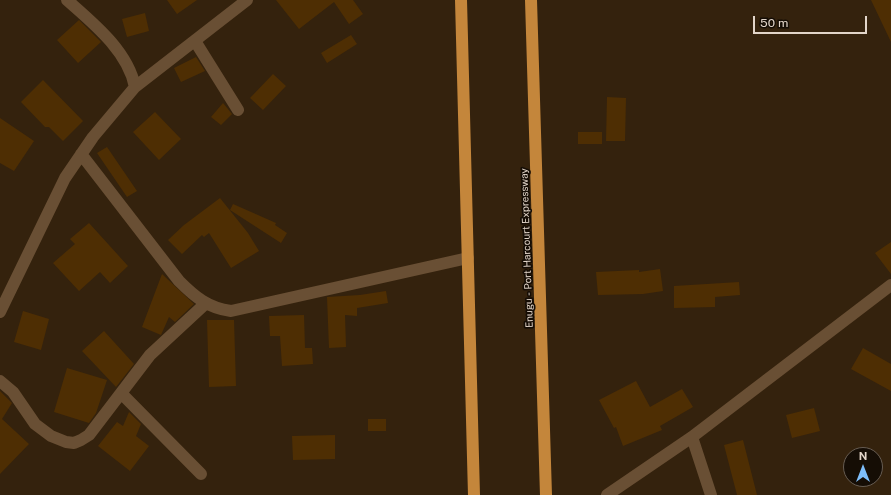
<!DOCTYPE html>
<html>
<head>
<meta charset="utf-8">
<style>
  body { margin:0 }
  #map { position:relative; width:891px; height:495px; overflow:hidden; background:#34220d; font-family:"Public Sans",sans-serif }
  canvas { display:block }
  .north { position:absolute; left:843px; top:447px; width:40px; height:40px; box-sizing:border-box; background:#150d05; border:1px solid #675d53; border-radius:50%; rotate:0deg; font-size:11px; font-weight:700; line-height:16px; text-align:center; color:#e2d5c9 }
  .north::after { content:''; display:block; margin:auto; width:14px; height:18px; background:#7ebdf9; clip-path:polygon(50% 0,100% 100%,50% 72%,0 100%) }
  .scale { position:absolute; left:753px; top:16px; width:114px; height:18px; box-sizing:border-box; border:2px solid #e2d5c9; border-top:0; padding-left:5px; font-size:12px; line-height:14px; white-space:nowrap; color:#e2d5c9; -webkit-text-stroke:3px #150d05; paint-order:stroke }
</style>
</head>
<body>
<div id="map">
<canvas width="891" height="495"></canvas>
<div class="north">N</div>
<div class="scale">50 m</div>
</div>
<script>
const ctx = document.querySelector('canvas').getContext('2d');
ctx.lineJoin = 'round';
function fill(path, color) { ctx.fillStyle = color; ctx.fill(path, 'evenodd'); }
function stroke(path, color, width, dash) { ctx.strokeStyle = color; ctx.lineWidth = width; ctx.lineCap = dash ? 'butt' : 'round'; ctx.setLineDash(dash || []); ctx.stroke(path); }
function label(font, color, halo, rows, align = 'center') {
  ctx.font = font + ' "Public Sans",sans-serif'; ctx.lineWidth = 3.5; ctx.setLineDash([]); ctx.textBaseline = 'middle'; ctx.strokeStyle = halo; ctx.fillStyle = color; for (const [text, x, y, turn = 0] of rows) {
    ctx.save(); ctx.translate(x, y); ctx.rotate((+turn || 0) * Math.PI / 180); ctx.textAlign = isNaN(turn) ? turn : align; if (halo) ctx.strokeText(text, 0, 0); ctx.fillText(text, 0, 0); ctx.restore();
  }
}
fill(new Path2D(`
  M167 0H197L177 14Z
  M276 0H353L363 14 349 24 334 2 299 29Z
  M871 0H891V42Z
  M145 13 149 31 127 37 122 19Z
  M79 20 101 42 78 63 57 40Z
  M351 35 357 44 327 63 321 53Z
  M196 57 205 71 181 82 174 68Z
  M273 74 286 86 263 110 250 98Z
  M43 80 83 121 63 141 49 127H45L21 102Z
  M607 97 626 98 625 141H606Z
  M223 103 232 114 221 125 211 117Z
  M155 112 181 139 159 160 133 132Z
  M0 118 34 141 14 171 0 163Z
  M578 132H602V144H578Z
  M107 147 137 191 127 197 97 153Z
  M220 198 248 233 259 251 231 268 209 233 204 237 202 235 182 254 168 240 184 225Z
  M233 204 276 223 275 225 287 233 281 243 230 210Z
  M89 223 128 266 110 283 100 272 79 291 53 263 75 244 70 239Z
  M891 242V274L875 253Z
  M660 269 663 291 643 294 598 295 596 272 639 270V272Z
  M162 274 194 304 175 322 169 317 161 335 142 327Z
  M739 282 740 295 715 297V307L674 308V286Z
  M386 291 388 303 357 308V316L345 315 346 347 329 348 327 297 360 295Z
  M23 311 49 319 41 350 14 342Z
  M304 315 305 348H312L313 364 282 366 280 336H270L269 316Z
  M207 320H234L236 386 209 387Z
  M104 331 134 364 116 387 82 351Z
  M863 348 891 364V391L851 369Z
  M67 368 107 380 96 413 89 423 54 412Z
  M636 381 650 407 682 389 693 407 660 426 662 430 623 446 616 427 614 428 599 400Z
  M0 391 12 403 2 419 29 444 0 474Z
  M814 408 820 431 792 438 786 415Z
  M129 412 141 424 136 436 149 446 130 471 98 446 117 422 123 426Z
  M368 419H386V431H368Z
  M335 435V459L293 460 292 436Z
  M743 440 757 495H737L724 445Z`), '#4e2e03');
stroke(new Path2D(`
  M67 0C93 23 128 51 135 87
  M195 41 238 110
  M81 154 179 281C195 297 208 308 231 311L468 258
  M0 312 65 178 93 137 135 87 247 0
  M0 381 13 392 35 424 51 436 66 442 74 443 81 440 89 435 150 355 205 304
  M121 393 201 474
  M692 437 711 495
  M607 495 692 437 891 285`), '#694f34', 12);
stroke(new Path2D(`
  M461 0 474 495
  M531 0 546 495`), '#c4863b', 12);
label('10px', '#e2d5c9', '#150d05', [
  ["Enugu - Port Harcourt Expressway",527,248,-92]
]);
</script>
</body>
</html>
